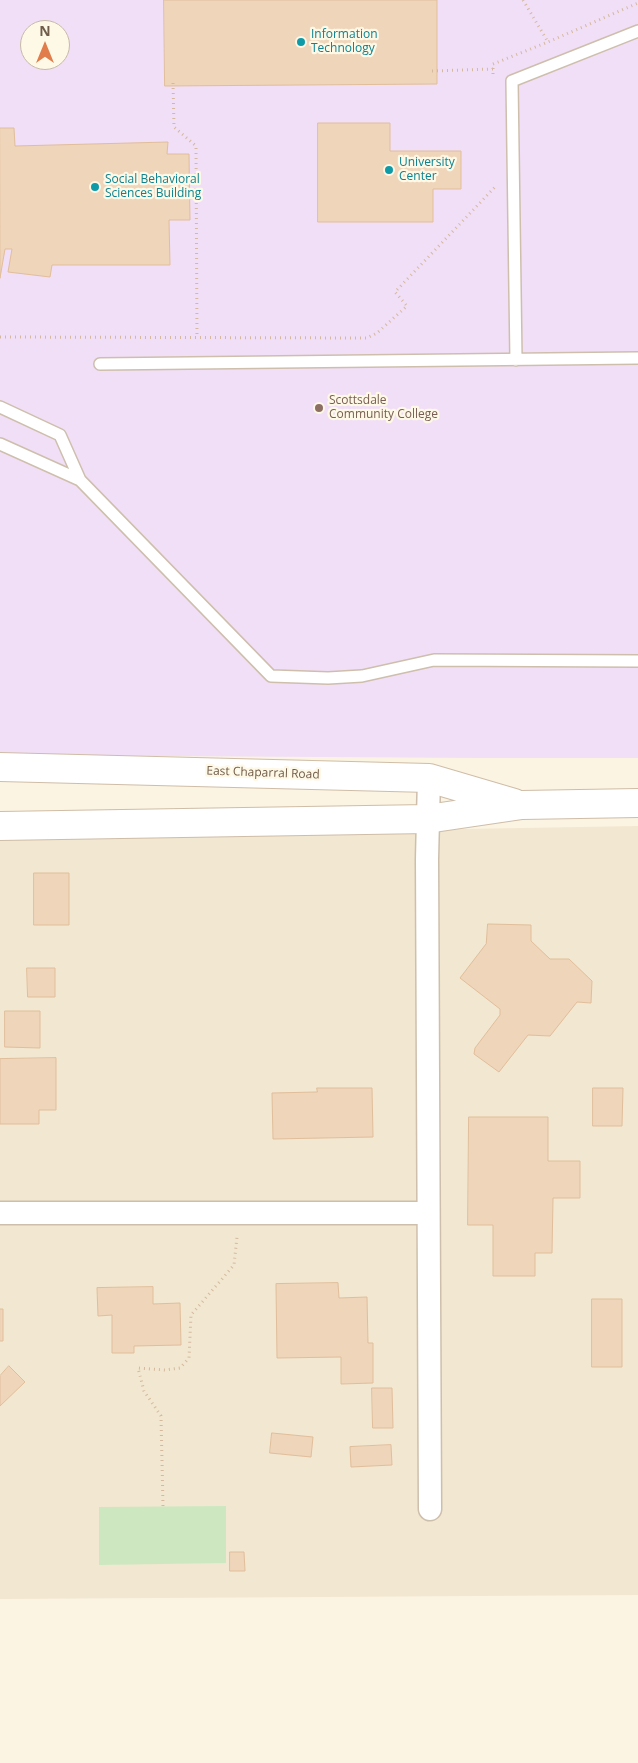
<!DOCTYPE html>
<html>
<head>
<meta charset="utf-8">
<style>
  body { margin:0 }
  #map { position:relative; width:638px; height:1763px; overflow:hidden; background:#fbf4e2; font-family:"Open Sans",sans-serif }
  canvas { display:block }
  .north { position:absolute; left:20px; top:20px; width:50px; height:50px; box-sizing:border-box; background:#fef8e7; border:1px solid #c6baa8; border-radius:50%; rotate:0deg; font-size:14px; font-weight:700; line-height:20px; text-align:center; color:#715c49 }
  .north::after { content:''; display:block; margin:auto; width:18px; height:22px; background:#e17d4b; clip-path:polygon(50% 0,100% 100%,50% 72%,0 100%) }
</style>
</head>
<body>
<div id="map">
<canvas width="638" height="1763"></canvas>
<div class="north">N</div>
</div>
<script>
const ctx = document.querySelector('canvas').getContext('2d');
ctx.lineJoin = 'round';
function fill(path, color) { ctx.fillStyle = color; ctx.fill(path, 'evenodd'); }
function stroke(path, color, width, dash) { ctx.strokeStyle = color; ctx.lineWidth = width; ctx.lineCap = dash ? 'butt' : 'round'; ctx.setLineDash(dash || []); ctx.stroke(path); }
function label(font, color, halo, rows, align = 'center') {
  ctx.font = font + ' "Open Sans",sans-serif'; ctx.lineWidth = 4.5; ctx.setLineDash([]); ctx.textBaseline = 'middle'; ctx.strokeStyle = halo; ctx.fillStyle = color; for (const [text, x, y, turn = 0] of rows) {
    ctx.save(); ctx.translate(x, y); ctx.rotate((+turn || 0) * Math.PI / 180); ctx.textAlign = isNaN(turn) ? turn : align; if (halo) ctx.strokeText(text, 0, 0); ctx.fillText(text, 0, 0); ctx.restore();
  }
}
fill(new Path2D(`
  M638 826V1595L0 1599V837Z`), '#f2e7d0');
fill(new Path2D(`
  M0 0H638V758H477L0 755ZM30 30H60V60H30Z`), '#f1dff7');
fill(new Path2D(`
  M226 1506V1563L99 1565V1507Z`), '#cde8c1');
const building = new Path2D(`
  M164 0H437V84L165 86Z
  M318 123H390V151H461V189H433V222H318Z
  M0 128H14L15 146 168 142 167 154H189L190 220H169L170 265H52L50 277 8 272 12 249H5L0 278Z
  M34 873H69V925H34Z
  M488 924 531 925V941L550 959H569L592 981 591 1003 577 1002 550 1036 528 1035 499 1072 474 1054 475 1048 500 1015V1009L460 978 486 944Z
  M27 968H55V997H28Z
  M5 1011H40V1048L5 1047Z
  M56 1058V1110H39V1124H0V1059Z
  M317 1088H372L373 1137 273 1139 272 1093 317 1092Z
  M593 1088H623L622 1126H593Z
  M469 1117H548V1161H580V1198H553L552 1253H535V1276H493V1225H468Z
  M338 1283 339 1298 367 1297 368 1343H373V1383L341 1384V1357L277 1358 276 1284Z
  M153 1287V1304L180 1303 181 1345 134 1346V1353H112V1315L98 1316 97 1288Z
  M592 1299H622V1367H592Z
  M0 1309H3V1341H0Z
  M9 1366 25 1382 0 1406V1376Z
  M372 1388H392L393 1428H373Z
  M272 1433 313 1437 311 1457 270 1453Z
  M391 1445 392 1465 351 1467 350 1447Z
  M230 1552H244L245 1571H230Z`);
fill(building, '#efd5ba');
stroke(building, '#e1be9b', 1);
const lane = new Path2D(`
  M516 360 512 81 638 31
  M100 364 638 358
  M0 407 60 435 80 480 271 676 328 678 362 676 434 660 638 661
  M0 444 80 480`);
const street = new Path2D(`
  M429 778 427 859 430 1509
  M0 1213H428`);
const secondary = new Path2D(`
  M0 767 429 778 514 803
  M0 826 427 819 522 805 638 803`);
stroke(lane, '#cebfac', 14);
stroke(street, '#cebfac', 25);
stroke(secondary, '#cfbda7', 30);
stroke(new Path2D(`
  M523 0 548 42
  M493 69V64L548 42 638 3
  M432 71 493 69V76
  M173 83 174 127 196 146 197 337
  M0 337 367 338 377 333 407 306 395 292 495 187
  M163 1506 161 1416 144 1391 138 1368 165 1370 180 1368 189 1358 191 1315 234 1265 237 1237`), '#d4b99e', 3, [1, 4]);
stroke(lane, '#fff', 11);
stroke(street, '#fff', 22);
stroke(secondary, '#fff', 28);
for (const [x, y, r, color] of [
  [301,42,5,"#0f9aa8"],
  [389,170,5,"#0f9aa8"],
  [95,187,5,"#0f9aa8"],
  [319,408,5,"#8d6e63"]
]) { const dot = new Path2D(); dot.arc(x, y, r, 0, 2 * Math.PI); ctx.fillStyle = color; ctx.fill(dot); stroke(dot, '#fef8e7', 2); }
label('12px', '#0d838f', '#fef8e7', [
  ["Information",311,35],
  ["Technology",311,49],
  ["University",399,163],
  ["Center",399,177],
  ["Social Behavioral",105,180],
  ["Sciences Building",105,194]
], 'left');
label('12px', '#785e54', '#fef8e7', [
  ["Scottsdale",329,401],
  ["Community College",329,415]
], 'left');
label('12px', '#715c49', '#fef8e7', [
  ["East Chaparral Road",263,773,2]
]);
</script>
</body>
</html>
